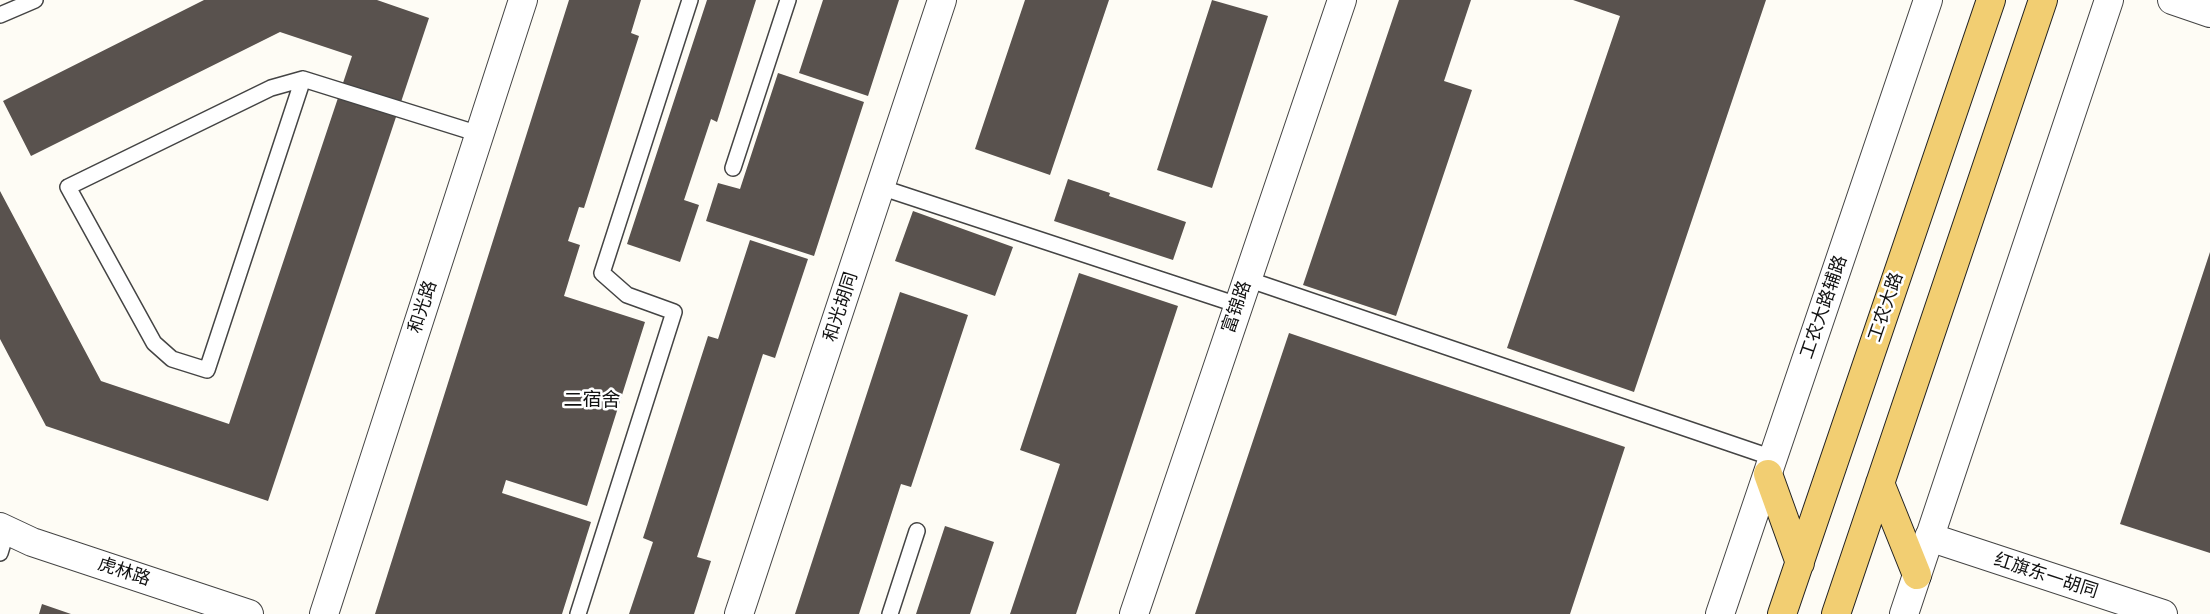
<!DOCTYPE html>
<html>
<head>
<meta charset="utf-8">
<style>
  body { margin:0 }
  canvas { display:block; background:#fefcf5 }
</style>
</head>
<body>
<canvas width="2210" height="614"></canvas>
<script>
const ctx = document.querySelector('canvas').getContext('2d');
ctx.lineJoin = 'round';
function fill(path, color) { ctx.fillStyle = color; ctx.fill(path, 'evenodd'); }
function stroke(path, color, width, dash) { ctx.strokeStyle = color; ctx.lineWidth = width; ctx.lineCap = dash ? 'butt' : 'round'; ctx.setLineDash(dash || []); ctx.stroke(path); }
function label(font, color, halo, rows, align = 'center') {
  ctx.font = font + ' "IBM Plex Serif","Noto Sans SC",serif'; ctx.lineWidth = 5; ctx.setLineDash([]); ctx.textBaseline = 'middle'; ctx.strokeStyle = halo; ctx.fillStyle = color; for (const [text, x, y, turn = 0] of rows) {
    ctx.save(); ctx.translate(x, y); ctx.rotate((+turn || 0) * Math.PI / 180); ctx.textAlign = isNaN(turn) ? turn : align; if (halo) ctx.strokeText(text, 0, 0); ctx.fillText(text, 0, 0); ctx.restore();
  }
}
fill(new Path2D(`
  M204 0H377L429 18 268 501 46 426 0 339V191L101 381 229 424 352 56 280 32 31 156 3 101Z
  M569 0H641L631 33 639 36 584 208 579 207 568 241 580 245 564 296 645 322 587 506 506 480 502 493 591 522 562 614H375Z
  M707 0H756L717 122 711 119 684 200 699 205 680 262 627 244Z
  M823 0H899L868 96 799 73Z
  M1025 0H1109L1050 175 975 149Z
  M1212 0 1268 16 1212 188 1157 170Z
  M1399 0H1471L1444 81 1472 90 1396 316 1303 285Z
  M1573 0H1766L1634 392 1507 348 1620 16Z
  M778 73 864 102 814 256 706 221 718 183 740 189Z
  M1068 179 1110 193 1109 196 1186 222 1173 260 1054 221Z
  M913 211 1013 247 995 296 895 261Z
  M750 240 808 259 775 358 763 354 697 557 711 561 694 614H629L653 542 643 538 708 336 718 339Z
  M2210 252V553L2120 524Z
  M1079 273 1178 306 1076 614H1010L1060 464 1020 450Z
  M900 292 968 315 911 487 901 484 859 614H795Z
  M1289 333 1625 447 1570 614H1195Z
  M945 526 994 542 970 614H916Z
  M42 604 71 614H39Z`), '#59524e');
const service = new Path2D(`
  M0 15 35 0
  M303 79 207 370 172 359 154 343 68 187 271 88 303 79 479 134
  M733 168 788 0
  M880 187 1238 305
  M1247 279 1773 458
  M0 553 7 530
  M578 614 674 312 627 295 602 273 690 0
  M890 614 917 531`);
const minor = new Path2D(`
  M2172 0 2210 13
  M0 527 32 542 249 614
  M1929 537 2163 614
  M739 614 942 0`);
const tertiary = new Path2D(`
  M324 614 523 0
  M1134 614 1342 0
  M1720 614 1928 0
  M1904 614 2109 0`);
const primary = new Path2D(`
  M1768 474 1800 563
  M1880 483 1917 575
  M1782 614 1991 0
  M1836 614 2043 0`);
stroke(service, '#444', 18);
stroke(minor, '#444', 30);
stroke(tertiary, '#444', 30);
stroke(primary, '#222', 30);
stroke(service, '#fff', 15);
stroke(minor, '#fff', 28);
stroke(tertiary, '#fff', 28);
stroke(primary, '#f2ce72', 28);
label('18px', '#111', '#fff', [
  ["和光路",423,307,-72],
  ["和光胡同",841,307,-72],
  ["富锦路",1237,307,-71],
  ["工农大路辅路",1824,307,-71],
  ["工农大路",1886,307,-71],
  ["虎林路",124,572,18],
  ["红旗东一胡同",2046,576,18]
]);
label('19px', '#111', '#fff', [
  ["二宿舍",592,401]
]);
</script>
</body>
</html>
